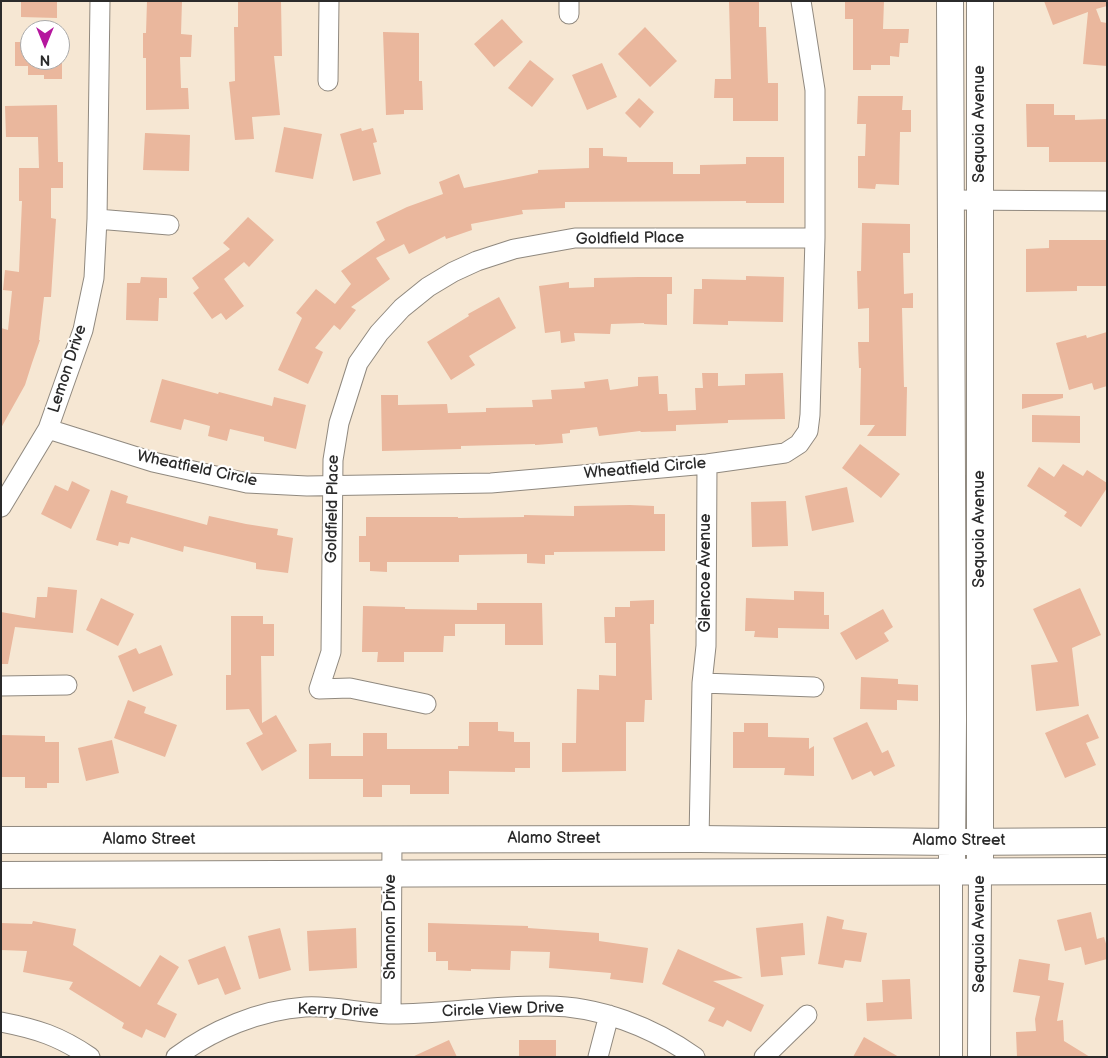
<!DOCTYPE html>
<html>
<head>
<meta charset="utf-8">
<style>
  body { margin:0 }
  #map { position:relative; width:1108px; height:1058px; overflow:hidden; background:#f6e7d3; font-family:"Balsamiq Sans",sans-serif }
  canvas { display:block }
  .frame { position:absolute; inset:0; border:2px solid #2b2b2b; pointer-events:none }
  .north { position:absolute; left:20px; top:20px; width:50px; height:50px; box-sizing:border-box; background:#fff; border:1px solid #aaa; border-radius:50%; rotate:180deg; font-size:14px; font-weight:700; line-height:20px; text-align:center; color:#2b2b2b }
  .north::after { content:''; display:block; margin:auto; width:18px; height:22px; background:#b5179e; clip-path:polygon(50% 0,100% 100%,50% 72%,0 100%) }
</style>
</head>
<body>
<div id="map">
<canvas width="1108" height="1058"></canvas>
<div class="frame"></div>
<div class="north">N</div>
</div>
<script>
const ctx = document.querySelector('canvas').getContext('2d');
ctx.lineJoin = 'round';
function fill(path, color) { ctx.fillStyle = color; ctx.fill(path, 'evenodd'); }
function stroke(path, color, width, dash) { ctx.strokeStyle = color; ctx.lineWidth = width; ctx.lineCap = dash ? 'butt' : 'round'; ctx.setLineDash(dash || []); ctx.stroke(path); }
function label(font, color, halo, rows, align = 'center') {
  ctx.font = font + ' "Balsamiq Sans",sans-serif'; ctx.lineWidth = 4.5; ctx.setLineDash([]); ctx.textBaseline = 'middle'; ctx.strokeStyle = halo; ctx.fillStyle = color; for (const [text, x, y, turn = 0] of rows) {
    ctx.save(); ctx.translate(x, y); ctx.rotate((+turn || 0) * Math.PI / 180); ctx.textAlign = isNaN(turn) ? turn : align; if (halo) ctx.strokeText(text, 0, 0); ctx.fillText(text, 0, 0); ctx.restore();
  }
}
fill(new Path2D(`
  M21 1H57V18L21 17Z
  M147 1H182L181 34 192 35 191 57H180L181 88H188L189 109 146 110V58H143V33H146Z
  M238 1H281L282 56H274L280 115 252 117 254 139 235 140 229 82 235 81 234 27H238Z
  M729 1H759V27H766L768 83H778V121H733V98H714L715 79H731Z
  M845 1H884L883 29H909L908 43H900L899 57 890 56V65H871V70H853V19H845Z
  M1044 1H1107V6L1096 9 1101 22 1107 23V66L1083 64 1088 12 1053 25Z
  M502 19 523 42 494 67 474 44Z
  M645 27 677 61 650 87 618 54Z
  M383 32 419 33V81H422L423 110H404V114L386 115Z
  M15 42H30V60H62V79H44V75H28V66H15Z
  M530 60 554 79 532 107 508 88Z
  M602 63 617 97 587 110 572 75Z
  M858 96H903L902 110H911V132H900L899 185 876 184 875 189 858 188V156H865L866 124H857Z
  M639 98 654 112 640 128 625 113Z
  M1026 104H1054V115H1075V120L1107 119V162H1049V147H1027Z
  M57 105 58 162H63V188H51V218L56 219 51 297H44L39 340H40L32 363 25 385 1 428V328L8 330 12 291 3 290 5 270 19 272 22 201H19V168H39L38 137H6L5 106Z
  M284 127 322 134 313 179 275 172Z
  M361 128 362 131 373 128 377 142 373 143 381 174 353 181 340 134Z
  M145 133 190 135 189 171 143 170Z
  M589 148H603V156L627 157V162H673V174H700V165L746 164V157H784V203H746V201L565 202V208L522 210 523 214 471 224 472 230 446 239 445 236 409 254 404 244 376 258 390 279 351 307 356 310 340 330 334 325 315 348 323 352 308 384 278 370 302 318 296 313 316 289 335 304 351 284 341 271 385 240 376 222 407 207 443 194 439 182 459 174 464 188 538 173V170L589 168Z
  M248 217 274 240 249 267 244 262 224 279 244 306 226 320 221 313 212 319 193 293 199 288 192 278 230 249 223 243Z
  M862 223 910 224V253H903L904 294 913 293V308H902L904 387H907L906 436H867L875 425H860L861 368H859L858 342H869V308L858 309 857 271H861Z
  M1049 240H1107V286H1077V291L1026 292V249L1049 248Z
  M746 276 784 277 783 322 728 321V325L693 324 694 289H702V279L746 280Z
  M141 277 167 278V298H159L158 321 126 320 127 283H140Z
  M638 277H672V294H667V325L644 324V323L611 324 610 334 574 333 575 341 561 343 560 331 545 333 539 286 569 282V288L594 287V278Z
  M499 297 516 328 469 356 475 365 451 380 427 342 469 316 468 314Z
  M1107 332V386L1094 390 1092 383 1069 390 1056 343 1086 335 1087 338Z
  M702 373H718V386L745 385V374L783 373 785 419 728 420V423L676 425V431L641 432 640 431 599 436 597 427 570 430V433L562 434 563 443 535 445V444L461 446V449L382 451 381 395H398V405L447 404 448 413 486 412V408L533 407 532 400 552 399 551 390 585 388 584 382 608 379 610 390 638 386V377L658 376 659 394H667L668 411 696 410 695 388H703Z
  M162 379 218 394 219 392 272 406 274 397 306 405 296 449 264 441V437L230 429 227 441 208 436 210 426 184 419 181 430 150 422Z
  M1022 394H1063V398L1022 409Z
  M1032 415 1080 416V443L1032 442Z
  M860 444 900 474 881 498 842 468Z
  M1063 464 1083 476 1087 470 1107 483V488L1081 527 1064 516 1067 512 1027 486 1039 467 1054 477Z
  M72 481 90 490 71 529 41 514 55 485 68 491Z
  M847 487 854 522 812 531 805 496Z
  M111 490 128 496 126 503 207 525 209 516 246 524 278 529 277 535 293 538 288 573 256 569V563L184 546 183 552 131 537 129 544 119 542 118 546 96 540Z
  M786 501 788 546 752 547 751 502Z
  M630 505 654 506V514H665V551L554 552V555H545V564L527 563V554L459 555V562H387V572L370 571V562H359V536H366V517H458V518L524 517V515L574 516V506Z
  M48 587 77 590 73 633 15 627 8 664H1V612L35 618 37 597H47Z
  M1080 588 1101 635 1072 648 1079 706 1036 711 1031 665 1058 662 1033 609Z
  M794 591 824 592V615H829V629L778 628V638L754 637 755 631H745L746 598 794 600Z
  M101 598 134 614 118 646 86 630Z
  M654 600V624H650L652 700H645L644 722H626V771L562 772V743H576L577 689 599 690V675L616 676V643H605L604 617H615V607H630V601Z
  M477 603H542L543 645H505V624H455V636H444L443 652H404V662H377L378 652H362L363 606 405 607V609L477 610Z
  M883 609 893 627 884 633 889 641 856 660 840 633Z
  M231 616H263V624H274V656H261L262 723 276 715 297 751 262 771 246 743 263 734 249 709 226 710V675H231Z
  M161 645 173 675 133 692 118 656 136 648 139 654Z
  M861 677 898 679V684L918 685V701L897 700V710L860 709Z
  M128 700 146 707 144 713 177 725 165 757 114 738Z
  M1088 714 1099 738 1086 743 1096 765 1065 778 1045 733Z
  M469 722H498V731L514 732V742H530V768H515V772L449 771V794H410V785H382V797H363V779H309V744L331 743V756H363V733H387V749H458V746H469Z
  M867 722 882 753 888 750 895 766 874 776 871 771 852 780 833 738Z
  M744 723H768V737L809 738V749L814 746V776L784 775 785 768H733V732H744Z
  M1 735 45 736V742H59V783H47V788H25V777H1Z
  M112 740 119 773 86 781 78 748Z
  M1091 912 1097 939 1104 937 1107 947V959L1085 965 1081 947 1065 951 1057 920Z
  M827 916 844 920 842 929 867 933 861 962 845 960 843 968 818 964Z
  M33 921 76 929 73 945 140 987 160 955 179 967 157 1004 177 1014 165 1038 146 1029 142 1038 122 1028 124 1023 69 989 73 982 23 972 27 951 1 950V923L32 924Z
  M428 923 528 926V928L599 933V941L648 948 643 983 610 979 611 973 549 968 550 952 511 951 510 970 471 969V971L448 970V961H436V952H428Z
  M803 923 805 955 781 957 783 975 761 977 756 928Z
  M280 928 291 970 259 979 248 936Z
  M356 928 357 968 309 971 307 931Z
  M225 946 241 989 225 995 218 978 198 985 188 960Z
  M678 949 743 978 713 981 764 1005 751 1032 727 1020 723 1027 708 1021 715 1008 662 984Z
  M1019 959 1050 964 1048 980 1064 983 1057 1021 1063 1020 1064 1041 1090 1057H1017L1016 1032 1036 1031 1035 1019 1040 996 1013 992Z
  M910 979 912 1019 867 1021 866 1003 883 1002 882 980Z
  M864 1037 899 1057H853Z
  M449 1040 457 1057H412Z
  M519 1040H556V1057H519Z`), '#eab79d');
const minor = new Path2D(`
  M569 1V14
  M328 81 329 1
  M952 200 1107 201
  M97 219 169 225
  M48 429 153 462 247 483 307 486 491 483 707 464 785 453 799 444 808 431 810 415 815 238V90L801 1
  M1 507 48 429 83 330 94 278 97 219 100 1
  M702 683 814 687
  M1 686 67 685
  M426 704 350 688 319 689 331 652 333 460 339 423 358 363 379 333 402 308 428 287 453 272 477 261 514 249 575 238H815
  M699 839 702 683 706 646 707 464
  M391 1014 392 839
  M1 1022C37 1029 59 1036 90 1057
  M176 1057C212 1030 260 1010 305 1007 332 1005 364 1014 392 1014 443 1014 495 1005 547 1006 599 1006 652 1027 695 1057
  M598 1057 609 1015
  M764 1057 807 1015`);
const tertiary = new Path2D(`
  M951 1057V871
  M979 1057 980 871`);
const secondary = new Path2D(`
  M950 1 953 720 952 858
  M1 840 699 839 952 842 1107 841
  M980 860V1
  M1 875 1107 871`);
stroke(minor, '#90897f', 21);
stroke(tertiary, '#90897f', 24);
stroke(secondary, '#90897f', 28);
stroke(minor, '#fff', 19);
stroke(tertiary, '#fff', 22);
stroke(secondary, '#fff', 26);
label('16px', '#2b2b2b', '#fff', [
  ["Sequoia Avenue",980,124,-90],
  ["Goldfield Place",630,239,-1],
  ["Lemon Drive",68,369,-72],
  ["Wheatfield Circle",197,469,12],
  ["Wheatfield Circle",645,469,-5],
  ["Goldfield Place",333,509,-89],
  ["Sequoia Avenue",980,529,-90],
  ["Glencoe Avenue",706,573,-90],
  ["Alamo Street",554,839],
  ["Alamo Street",149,840],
  ["Alamo Street",959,841],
  ["Shannon Drive",391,927,-90],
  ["Sequoia Avenue",980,934,-90],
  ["Circle View Drive",503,1010,-2],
  ["Kerry Drive",338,1011,2]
]);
</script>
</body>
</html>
